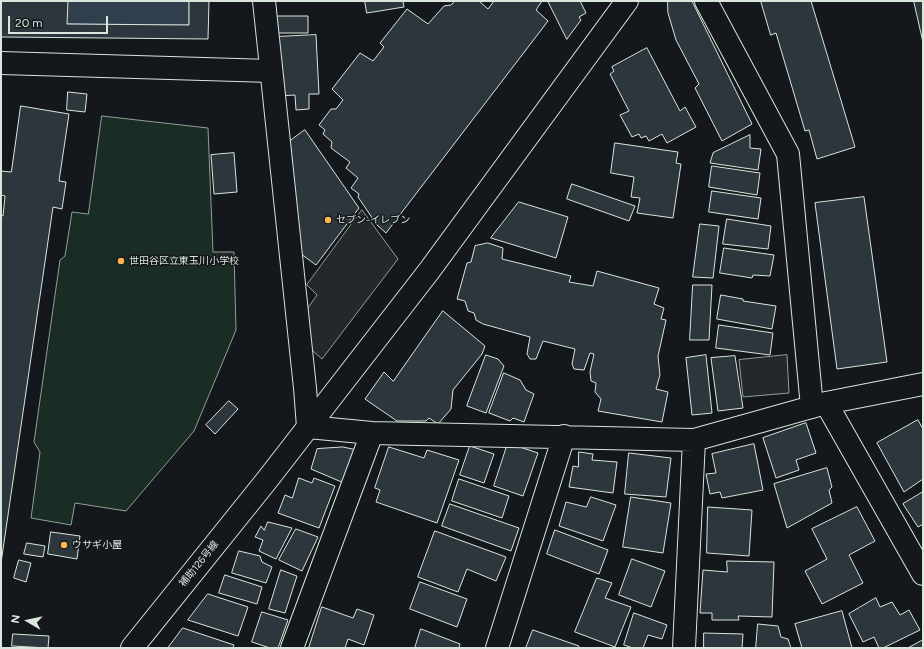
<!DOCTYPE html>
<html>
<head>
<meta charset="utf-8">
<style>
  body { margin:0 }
  #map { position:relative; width:924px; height:649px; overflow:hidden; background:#14181c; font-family:Figtree,sans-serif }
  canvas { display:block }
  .frame { position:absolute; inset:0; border:2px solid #d8e6dc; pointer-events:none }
  .north { position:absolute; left:8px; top:601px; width:40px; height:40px; -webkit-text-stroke:3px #14181c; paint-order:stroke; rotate:279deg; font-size:11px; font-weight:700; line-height:16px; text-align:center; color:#d8e6dc }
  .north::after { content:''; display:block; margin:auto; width:14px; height:18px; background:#d8e6dc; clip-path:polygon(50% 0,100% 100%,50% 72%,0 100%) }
  .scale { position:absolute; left:8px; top:16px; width:100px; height:18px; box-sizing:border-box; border:2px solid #d8e6dc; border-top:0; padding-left:5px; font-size:12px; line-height:14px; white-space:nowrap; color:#d8e6dc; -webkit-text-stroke:3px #14181c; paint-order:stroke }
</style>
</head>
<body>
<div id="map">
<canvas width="924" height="649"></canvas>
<div class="frame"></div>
<div class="north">N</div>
<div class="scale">20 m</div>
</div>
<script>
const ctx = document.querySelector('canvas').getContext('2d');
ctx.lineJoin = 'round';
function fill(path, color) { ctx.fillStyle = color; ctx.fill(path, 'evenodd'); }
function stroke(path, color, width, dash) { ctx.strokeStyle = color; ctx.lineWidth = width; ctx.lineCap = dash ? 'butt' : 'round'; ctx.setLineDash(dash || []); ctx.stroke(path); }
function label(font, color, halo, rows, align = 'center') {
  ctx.font = font + ' Figtree,"Noto Sans JP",sans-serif'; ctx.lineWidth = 3; ctx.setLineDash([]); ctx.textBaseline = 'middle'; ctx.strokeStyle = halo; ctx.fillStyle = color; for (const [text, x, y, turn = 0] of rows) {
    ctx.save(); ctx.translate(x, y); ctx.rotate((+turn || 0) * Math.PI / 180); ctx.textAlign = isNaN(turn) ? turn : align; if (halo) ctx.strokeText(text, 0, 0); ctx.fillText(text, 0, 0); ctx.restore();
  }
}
const green = new Path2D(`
  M102 116 208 128 213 252H234L236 330 194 431 126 511 75 503 71 525 31 518 40 452 34 442 60 260 65 256 72 212 88 214Z`);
fill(green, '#1a2d24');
stroke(green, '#939e99', 1);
const parking = new Path2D(`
  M362 210 398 259 322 359 305 344V312L317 295 307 285Z
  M787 355 789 393 743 397 739 360Z`);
fill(parking, '#24282b');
stroke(parking, '#939e99', 1);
const water = new Path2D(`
  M68 1H189V25L67 24Z`);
fill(water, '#2f3f4d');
stroke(water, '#939e99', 1);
const building = new Path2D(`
  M1 1H68L67 24 189 25V1H209L208 39 1 37Z
  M365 1H403L404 7 367 13Z
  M455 1H479L488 9 494 1H542L536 10 548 21 386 233 377 225 358 197 359 194 351 188 358 178 346 168 350 162 331 148 332 142 323 134 325 130 319 125 331 109H336L343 100 332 89 360 53 373 61 384 47 380 43 407 9 428 24 444 6 451 5Z
  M548 1H580L586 13 579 17 581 20 567 39Z
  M668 1H692L752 124 722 141 695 88 699 84 676 40 668 13Z
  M761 1H811L855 147 817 159 809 130 805 131 776 33 771 35Z
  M914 1H923V42Z
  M276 16H308V33H276Z
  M316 35 319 94H309V109L296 110 295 95 278 96 275 37Z
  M647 48 680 111 685 107 696 127 667 143 662 134 649 141 646 136 641 138 639 134 632 137 620 115 629 111 610 74 614 71 612 67Z
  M68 92 87 94 85 112 67 110Z
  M21 106 69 114 59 181 66 182 62 209 53 207 1 563V215L3 216 5 196 1 195V171L11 172Z
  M305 130 359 208 316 265 301 254 290 141Z
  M750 135V148L761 149 758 170 710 163 713 153Z
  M615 143 678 152 676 163 681 164 673 218 637 213 640 198 631 197 634 177 611 173Z
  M234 153 237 192 214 194 211 155Z
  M712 166 760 173 757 195 709 187Z
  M572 184 635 206 629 221 567 199Z
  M712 191 761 198 758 219 709 212Z
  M864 197 887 362 837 369 815 203Z
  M519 202 568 217 556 258 491 238Z
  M727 219 771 226 768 249 723 244Z
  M700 224 719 226 713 278 693 277Z
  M488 243 503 248 502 259 571 276 569 282 593 286 597 271 659 288 654 304 664 308 661 319 666 320 658 356 660 375 656 389 668 392 662 422 598 411 601 399 595 392 596 383 591 381 590 372 594 354 590 353 584 370 574 369 572 364 575 349 543 341 536 359H530L527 354 530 337 483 324 476 320 474 313 468 311 465 301 457 299 467 263 471 262 475 246Z
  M724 248 774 255 770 276 753 275 752 278 720 273Z
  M693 285H712L709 340H690Z
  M721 295 743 299V301L776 306 772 329 717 319Z
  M443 311 485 346 482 354 453 390 451 409 438 424 429 418 426 421H397L365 399 384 372 393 381Z
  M719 325 773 333 770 355 716 348Z
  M486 355 498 359 504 366 486 413 467 406Z
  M706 355 712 413 692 415 686 358Z
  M735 356 743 408 718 411 711 358Z
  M504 373 520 380 526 390 534 394 524 422 513 418 510 421 489 413Z
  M229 401 238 409 215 434 206 425Z
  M918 420 923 429V479L904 492 877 443Z
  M806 423 816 453 796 460 799 470 776 478 763 438Z
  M508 443 538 453 523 496 494 486Z
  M754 444 763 490 722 498 720 492 710 494 706 474 716 473 712 454Z
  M470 446 494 454 484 483 460 475Z
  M343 447 357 450 344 483 311 469 317 449Z
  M389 447 424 458 427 450 459 460 437 523 376 502 380 490 375 488Z
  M579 452 593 454 592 460 617 462 613 493 569 487 573 466 578 467Z
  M629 453 671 458 666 497 625 494Z
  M827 468 832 487 829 490 832 503 787 528 774 484Z
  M299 478 312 483 314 478 335 486 319 528 278 513 285 495 292 498Z
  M459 479 509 496 502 518 452 501Z
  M923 492V524L918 527 903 504Z
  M591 497 616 505 603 541 559 526 566 502 586 507Z
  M631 497 671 503 663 553 623 547Z
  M450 504 519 528 511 551 442 526Z
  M708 507 752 510 749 556 707 553Z
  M857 507 875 541 849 555 863 583 822 604 805 571 827 559 812 529Z
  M268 522 292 528 276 559 259 551 263 540 255 537 261 526 264 530Z
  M296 529 318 537 302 571 279 560Z
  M555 530 608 550 599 574 547 554Z
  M435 531 506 557 496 581 467 569 458 592 418 577Z
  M51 532 80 536 77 559 48 554Z
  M27 543 45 546 43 557 24 554Z
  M239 551 260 556 262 562 272 567 266 583 232 573Z
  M632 559 665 571 651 607 619 595Z
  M19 560 31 563 26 582 14 578Z
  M727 561 774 562 772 617 738 616 739 620H712V613H700L703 570 727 572Z
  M281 570 297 576 285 613 269 609Z
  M225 575 262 587 257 604 219 593Z
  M597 578 612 583 605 598 631 607 615 647 575 632Z
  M420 582 467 599 457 627 410 609Z
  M208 594 248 607 238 636 188 620Z
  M876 598 880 607 892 602 900 615 909 610 920 630 883 648H879L874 637 863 642 849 614Z
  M322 607 353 618 357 609 374 615 364 645 348 639 345 648H309Z
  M842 611 852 648H802L795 624Z
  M262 612 288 620 278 648H270L252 642Z
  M634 613 667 625 662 639 648 635 643 648H633L624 645Z
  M758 624 778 626 781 637 788 639 791 648H756Z
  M183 628 234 645 233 648H168Z
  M421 629 460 644 459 648H415Z
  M533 630 579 646 578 648H526Z
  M704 633 743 634 742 648H704Z
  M13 634 49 636 48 648 12 646Z
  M923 640V648H908Z`);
fill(building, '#2c363c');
stroke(building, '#d8e6dc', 1);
const minor = new Path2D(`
  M264 1 305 388 308 427 372 433 694 440 826 403 923 384
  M706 1 788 154 812 407
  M826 403 923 574
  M292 648 372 433
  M497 648 564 436
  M684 648 694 440`);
const tertiary = new Path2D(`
  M1 63 271 71
  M132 648 267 480 429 271 627 1`);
stroke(minor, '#d8e6dc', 24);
stroke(tertiary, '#d8e6dc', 24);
stroke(minor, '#14181c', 22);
stroke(tertiary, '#14181c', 22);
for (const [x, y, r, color] of [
  [328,220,4,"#ffb74d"],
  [121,261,4,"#ffb74d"],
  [64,545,4,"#ffb74d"]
]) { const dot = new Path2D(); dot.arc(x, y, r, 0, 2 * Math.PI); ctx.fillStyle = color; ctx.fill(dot); stroke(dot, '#14181c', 1.5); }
label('10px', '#d8e6dc', '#14181c', [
  ["セブン-イレブン",336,220],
  ["世田谷区立東玉川小学校",129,261],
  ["ウサギ小屋",72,545]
], 'left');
label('10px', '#d8e6dc', '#14181c', [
  ["補助126号線",199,564,-51]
]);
</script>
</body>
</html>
